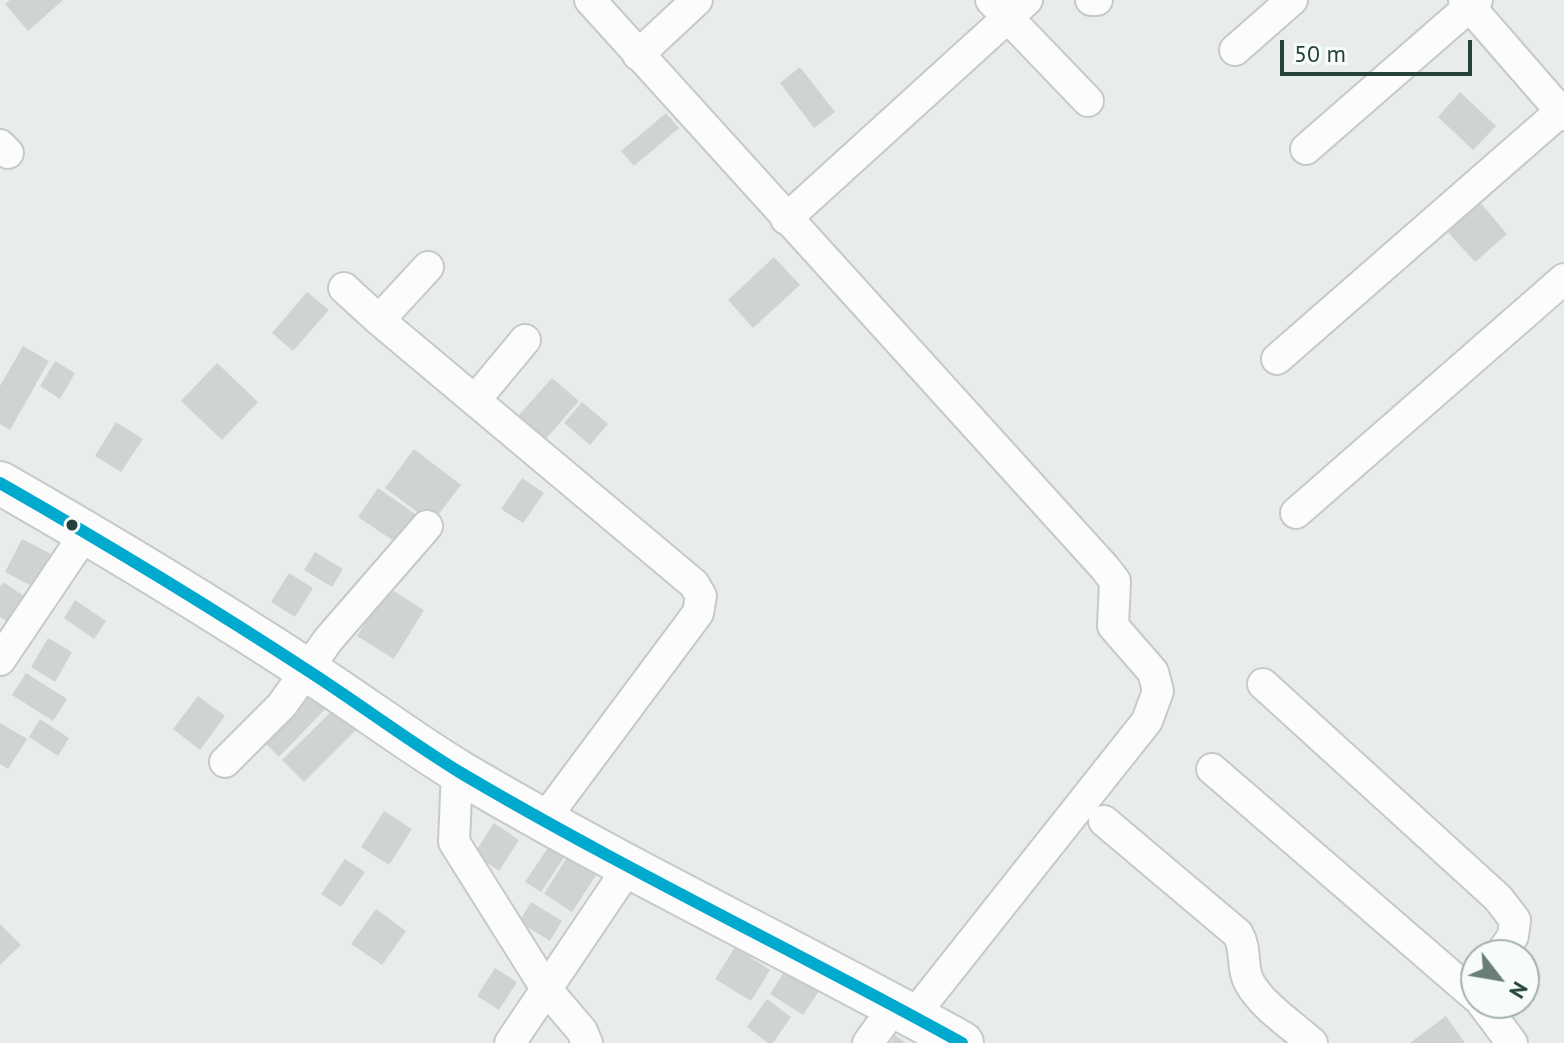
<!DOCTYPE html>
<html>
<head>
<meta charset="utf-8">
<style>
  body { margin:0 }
  #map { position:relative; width:1564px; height:1043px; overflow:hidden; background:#e8edeb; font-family:"PT Sans",sans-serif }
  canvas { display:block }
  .north { position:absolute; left:1460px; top:939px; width:80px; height:80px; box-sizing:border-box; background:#f7fbf9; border:2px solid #a3b1ad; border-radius:50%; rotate:121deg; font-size:22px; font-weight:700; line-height:32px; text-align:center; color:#24423a }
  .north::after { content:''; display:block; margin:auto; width:28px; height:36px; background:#697e78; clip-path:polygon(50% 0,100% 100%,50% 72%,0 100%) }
  .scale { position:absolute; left:1280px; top:40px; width:192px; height:36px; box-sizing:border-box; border:4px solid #24423a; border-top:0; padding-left:10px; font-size:24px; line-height:28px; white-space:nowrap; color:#24423a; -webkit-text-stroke:6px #f7fbf9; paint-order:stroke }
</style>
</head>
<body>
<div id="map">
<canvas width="1564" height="1043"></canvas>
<div class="north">N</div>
<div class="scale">50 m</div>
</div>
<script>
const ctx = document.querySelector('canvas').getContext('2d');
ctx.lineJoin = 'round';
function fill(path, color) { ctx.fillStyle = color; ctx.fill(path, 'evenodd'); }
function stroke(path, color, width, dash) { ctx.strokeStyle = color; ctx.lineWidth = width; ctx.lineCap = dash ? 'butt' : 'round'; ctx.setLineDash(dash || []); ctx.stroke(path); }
fill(new Path2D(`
  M10 0H63L28 31 5 4Z
  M800 67 835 112 814 128 780 83Z
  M1460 92 1496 126 1473 150 1438 117Z
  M666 113 679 128 634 166 621 151Z
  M1479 201 1507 234 1475 262 1446 230Z
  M774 257 800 285 753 328 728 300Z
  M307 292 329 310 293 351 272 333Z
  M23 346 49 361 10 430 0 424V386Z
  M55 361 75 373 60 399 40 386Z
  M217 363 258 402 222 440 181 401Z
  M552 378 579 401 538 448 511 424Z
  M582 402 608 424 590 445 564 423Z
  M116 422 143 439 121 472 95 456Z
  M414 449 461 485 432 523 385 488Z
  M522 478 544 493 523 523 501 509Z
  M378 488 418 516 398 544 358 517Z
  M22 539 59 558 41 591 5 572Z
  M315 552 343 569 332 587 304 570Z
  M289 573 313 588 295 617 271 602Z
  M3 582 33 602 17 627 0 617V587Z
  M387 587 424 610 394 659 357 636Z
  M75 600 106 621 94 639 64 618Z
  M48 638 72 652 55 682 31 667Z
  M26 673 67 699 53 721 12 695Z
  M312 684 331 703 279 757 260 738Z
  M198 696 225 716 200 750 173 729Z
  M335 708 356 730 304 782 282 760Z
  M40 719 69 738 58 756 29 737Z
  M0 723 27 739 8 769 0 764Z
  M384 811 412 829 389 865 361 847Z
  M494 823 519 840 499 871 474 854Z
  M549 846 565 856 541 892 525 882Z
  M568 856 597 874 572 912 544 894Z
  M345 859 365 872 341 907 321 894Z
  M531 902 562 921 550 941 519 922Z
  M376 909 406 931 382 965 351 944Z
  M0 924 21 945 0 965Z
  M735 947 770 970 751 1001 715 979Z
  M495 968 517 982 499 1010 477 996Z
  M786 969 819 991 803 1015 770 994Z
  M767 999 791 1017 773 1043H768L747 1027Z
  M1446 1016 1465 1043H1410Z
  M895 1035 906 1043H890Z`), '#cfd4d2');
const street = new Path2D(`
  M590 0 1105 568 1115 581 1113 626 1153 672 1158 691 1147 721 913 1016
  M991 0 1088 101
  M1091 0H1097
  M1464 0 1564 115
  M1235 50 1292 0
  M638 55 697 0
  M0 145 8 153
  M1306 149 1477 0
  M786 219 1027 0
  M344 288 379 320 694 584 701 596 698 613 543 821
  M379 320 428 267
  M1277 359 1561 111
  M476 399 525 340
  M1296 513 1564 279
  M0 660 87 531
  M1263 684 1498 898 1515 920 1513 936 1500 955
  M225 762 282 705 328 640 427 526
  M1212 769 1476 997
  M457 771 454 842 547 990 582 1031 587 1043
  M1104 821 1238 934C1247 950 1241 967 1249 982 1262 1006 1292 1025 1312 1043
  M1482 1003 1512 1043
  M510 1043 628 868
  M868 1043 895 1006`);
const secondary = new Path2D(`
  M0 483C105 543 209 606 310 672 361 705 410 742 461 773 625 870 796 951 962 1043`);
stroke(street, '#c5cac8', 34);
stroke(secondary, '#c3cbc8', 46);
stroke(street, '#fcfcfc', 30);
stroke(secondary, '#fcfcfc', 42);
stroke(new Path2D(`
  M0 483C105 543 209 606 310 672 361 705 410 742 461 773 625 870 796 951 962 1043`), '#00a9ce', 12);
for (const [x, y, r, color] of [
  [72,525,7,"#24423a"]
]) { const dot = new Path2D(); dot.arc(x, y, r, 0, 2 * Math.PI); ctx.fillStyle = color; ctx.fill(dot); stroke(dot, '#f7fbf9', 3); }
</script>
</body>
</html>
